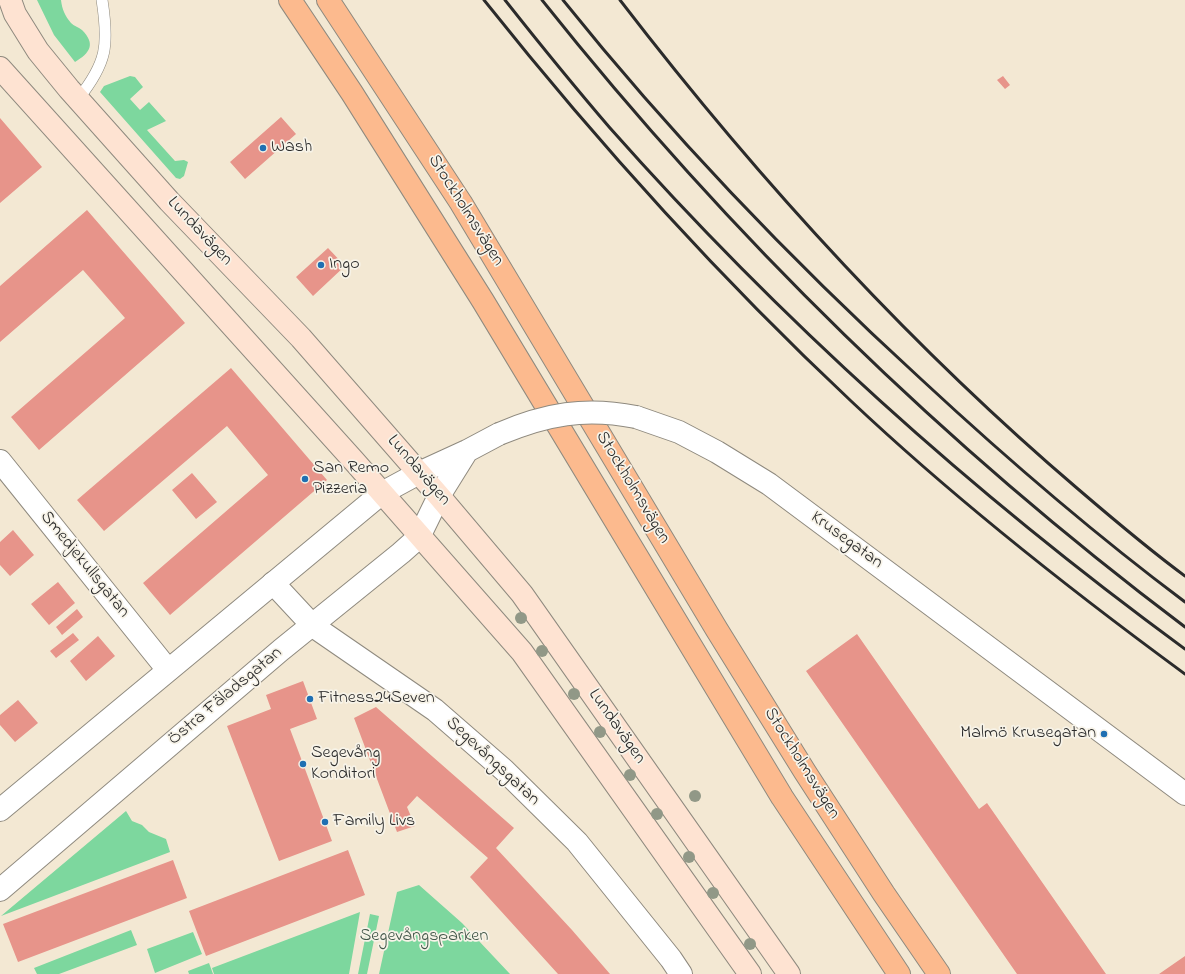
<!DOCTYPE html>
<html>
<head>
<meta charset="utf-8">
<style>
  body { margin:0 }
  canvas { display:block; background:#f3e8d3 }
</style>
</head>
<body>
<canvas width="1185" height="974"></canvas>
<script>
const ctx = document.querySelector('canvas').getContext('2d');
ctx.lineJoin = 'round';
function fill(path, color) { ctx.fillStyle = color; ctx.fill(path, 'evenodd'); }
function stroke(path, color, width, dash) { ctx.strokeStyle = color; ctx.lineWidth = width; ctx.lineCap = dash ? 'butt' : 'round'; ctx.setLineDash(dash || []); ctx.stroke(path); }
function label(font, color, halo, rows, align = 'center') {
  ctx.font = font + ' "Indie Flower",sans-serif'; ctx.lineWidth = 3.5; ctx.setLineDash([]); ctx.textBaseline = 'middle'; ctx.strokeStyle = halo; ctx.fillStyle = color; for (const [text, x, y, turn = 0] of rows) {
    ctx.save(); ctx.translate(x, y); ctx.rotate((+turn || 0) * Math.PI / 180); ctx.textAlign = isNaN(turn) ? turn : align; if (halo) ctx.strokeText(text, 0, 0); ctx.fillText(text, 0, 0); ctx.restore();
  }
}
fill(new Path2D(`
  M37 0H61C62 9 65 16 71 23 74 26 78 27 82 30 96 44 90 53 75 62L54 35Z
  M130 76 135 77 143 87 130 99 140 110 149 102 166 121 147 130 175 161 184 160 188 162 184 176 180 179 176 178 100 92 104 86Z
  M126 811 132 821 142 825 149 832 166 839 170 852 1 916Z
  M419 885 462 923 510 974H379L397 892Z
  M360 912 349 974H214L212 968Z
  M370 914 379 916 367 974H358Z
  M131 930 137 945 59 974H37L34 968Z
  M193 932 202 954 155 973 147 949Z
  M209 963 213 974H189L188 971Z`), '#7dd79e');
fill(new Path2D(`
  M1003 76 1010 85 1005 89 997 80Z
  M281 117 296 134 245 179 230 162Z
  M0 118 42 167 0 203Z
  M87 210 185 323 39 450 11 417 125 318 83 270 0 342V286Z
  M328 248 345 266 313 296 296 277Z
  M231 368 327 480 170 615 143 583 268 475 227 426 104 531 77 500Z
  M192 473 217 502 196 519 172 490Z
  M13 530 34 555 10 576 0 565V542Z
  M58 582 75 603 49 625 31 604Z
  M77 609 83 617 62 635 56 627Z
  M73 633 79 640 56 658 50 651Z
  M857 634 979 809 987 803 1106 974H1017L806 671Z
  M98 636 115 656 86 681 70 661Z
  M303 681 317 719 290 729 332 841 279 861 227 726 271 709 266 695Z
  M18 700 38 723 15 742 0 725V715Z
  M376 707 514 828 496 848 572 930 610 974H558L470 877 488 858 417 796 407 807 415 826 397 832 354 718Z
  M348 850 365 895 206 956 189 911Z
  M173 860 187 898 18 962 3 924Z
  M1185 956V974H1159Z`), '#e7948a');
const service = new Path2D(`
  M78 99C107 63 109 45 102 0`);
const minor = new Path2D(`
  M636 417 679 432 717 452 769 484 1185 794
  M0 461 168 670
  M419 473 467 451 499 434
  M439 496 467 451
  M273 583 313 626 435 710 504 770 577 842 671 959 681 974`);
const tertiary = new Path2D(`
  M0 810 382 493 419 473
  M0 890 281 650 401 553 419 537 439 496`);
const secondary = new Path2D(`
  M10 0 15 14 38 51 69 89 169 201 301 338 439 496 522 594 789 974
  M0 68 354 461 522 652 750 974`);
const motorway = new Path2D(`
  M290 0 352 93 483 301 782 797 899 974
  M328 0 461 203 717 630 805 772 884 894 939 974`);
stroke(service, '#8f8a7f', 12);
stroke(minor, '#8f8a7f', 24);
stroke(tertiary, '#8f8a7f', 24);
stroke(secondary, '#8f8a7f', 24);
stroke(motorway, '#8f8a7f', 24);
stroke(service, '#fff', 11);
stroke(minor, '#fff', 22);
stroke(tertiary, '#fff', 22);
stroke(secondary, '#fee3d2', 22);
stroke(motorway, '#fcba8e', 22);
stroke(new Path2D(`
  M484 0C597 142 719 277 851 401 956 500 1069 589 1185 674
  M505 0C539 43 574 86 610 128 782 322 976 496 1185 649
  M542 0C729 235 945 446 1185 627
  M563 0C672 136 793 262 922 380 1006 458 1093 533 1185 602
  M620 0C756 177 907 343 1078 489 1113 519 1148 549 1185 576`), '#2b2b2b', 3);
const minorBridge = new Path2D(`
  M499 434C546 414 585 407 636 417`);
stroke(minorBridge, '#8f8a7f', 24, []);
stroke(minorBridge, '#fff', 22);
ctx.fillStyle = '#919887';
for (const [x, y] of [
  [521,618],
  [542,651],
  [574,694],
  [600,732],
  [630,775],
  [695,796],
  [657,814],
  [689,857],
  [713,893],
  [750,944]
]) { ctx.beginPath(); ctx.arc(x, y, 6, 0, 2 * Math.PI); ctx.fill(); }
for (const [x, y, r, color] of [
  [263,148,4,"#1f6fb2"],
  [321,265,4,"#1f6fb2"],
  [305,479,4,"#1f6fb2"],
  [310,699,4,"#1f6fb2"],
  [1104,734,4,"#1f6fb2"],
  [303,764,4,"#1f6fb2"],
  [325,822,4,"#1f6fb2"]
]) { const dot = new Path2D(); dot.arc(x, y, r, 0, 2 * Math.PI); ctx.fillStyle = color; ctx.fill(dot); stroke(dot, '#f7f3e8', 1.5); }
label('18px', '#2b2b2b', '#f7f3e8', [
  ["Wash",271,148],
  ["Ingo",329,265],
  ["San Remo",313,469],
  ["Pizzeria",313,490],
  ["Fitness24Seven",318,699],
  ["Malmö Krusegatan",1096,734,"right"],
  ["Segevång",311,754],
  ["Konditori",311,775],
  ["Family Livs",333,822]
], 'left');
label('18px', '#2b2b2b', '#f7f3e8', [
  ["Stockholmsvägen",465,211,58],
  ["Lundavägen",199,232,47],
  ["Lundavägen",418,471,49],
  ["Stockholmsvägen",632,488,59],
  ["Krusegatan",846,541,36],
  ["Smedjekullsgatan",84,565,51],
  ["Östra Fäladsgatan",226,697,-40],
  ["Lundavägen",616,727,55],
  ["Segevångsgatan",492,762,43],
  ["Stockholmsvägen",801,764,58]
]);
label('18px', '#405648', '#f7f3e8', [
  ["Segevångsparken",424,937]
]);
</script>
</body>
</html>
